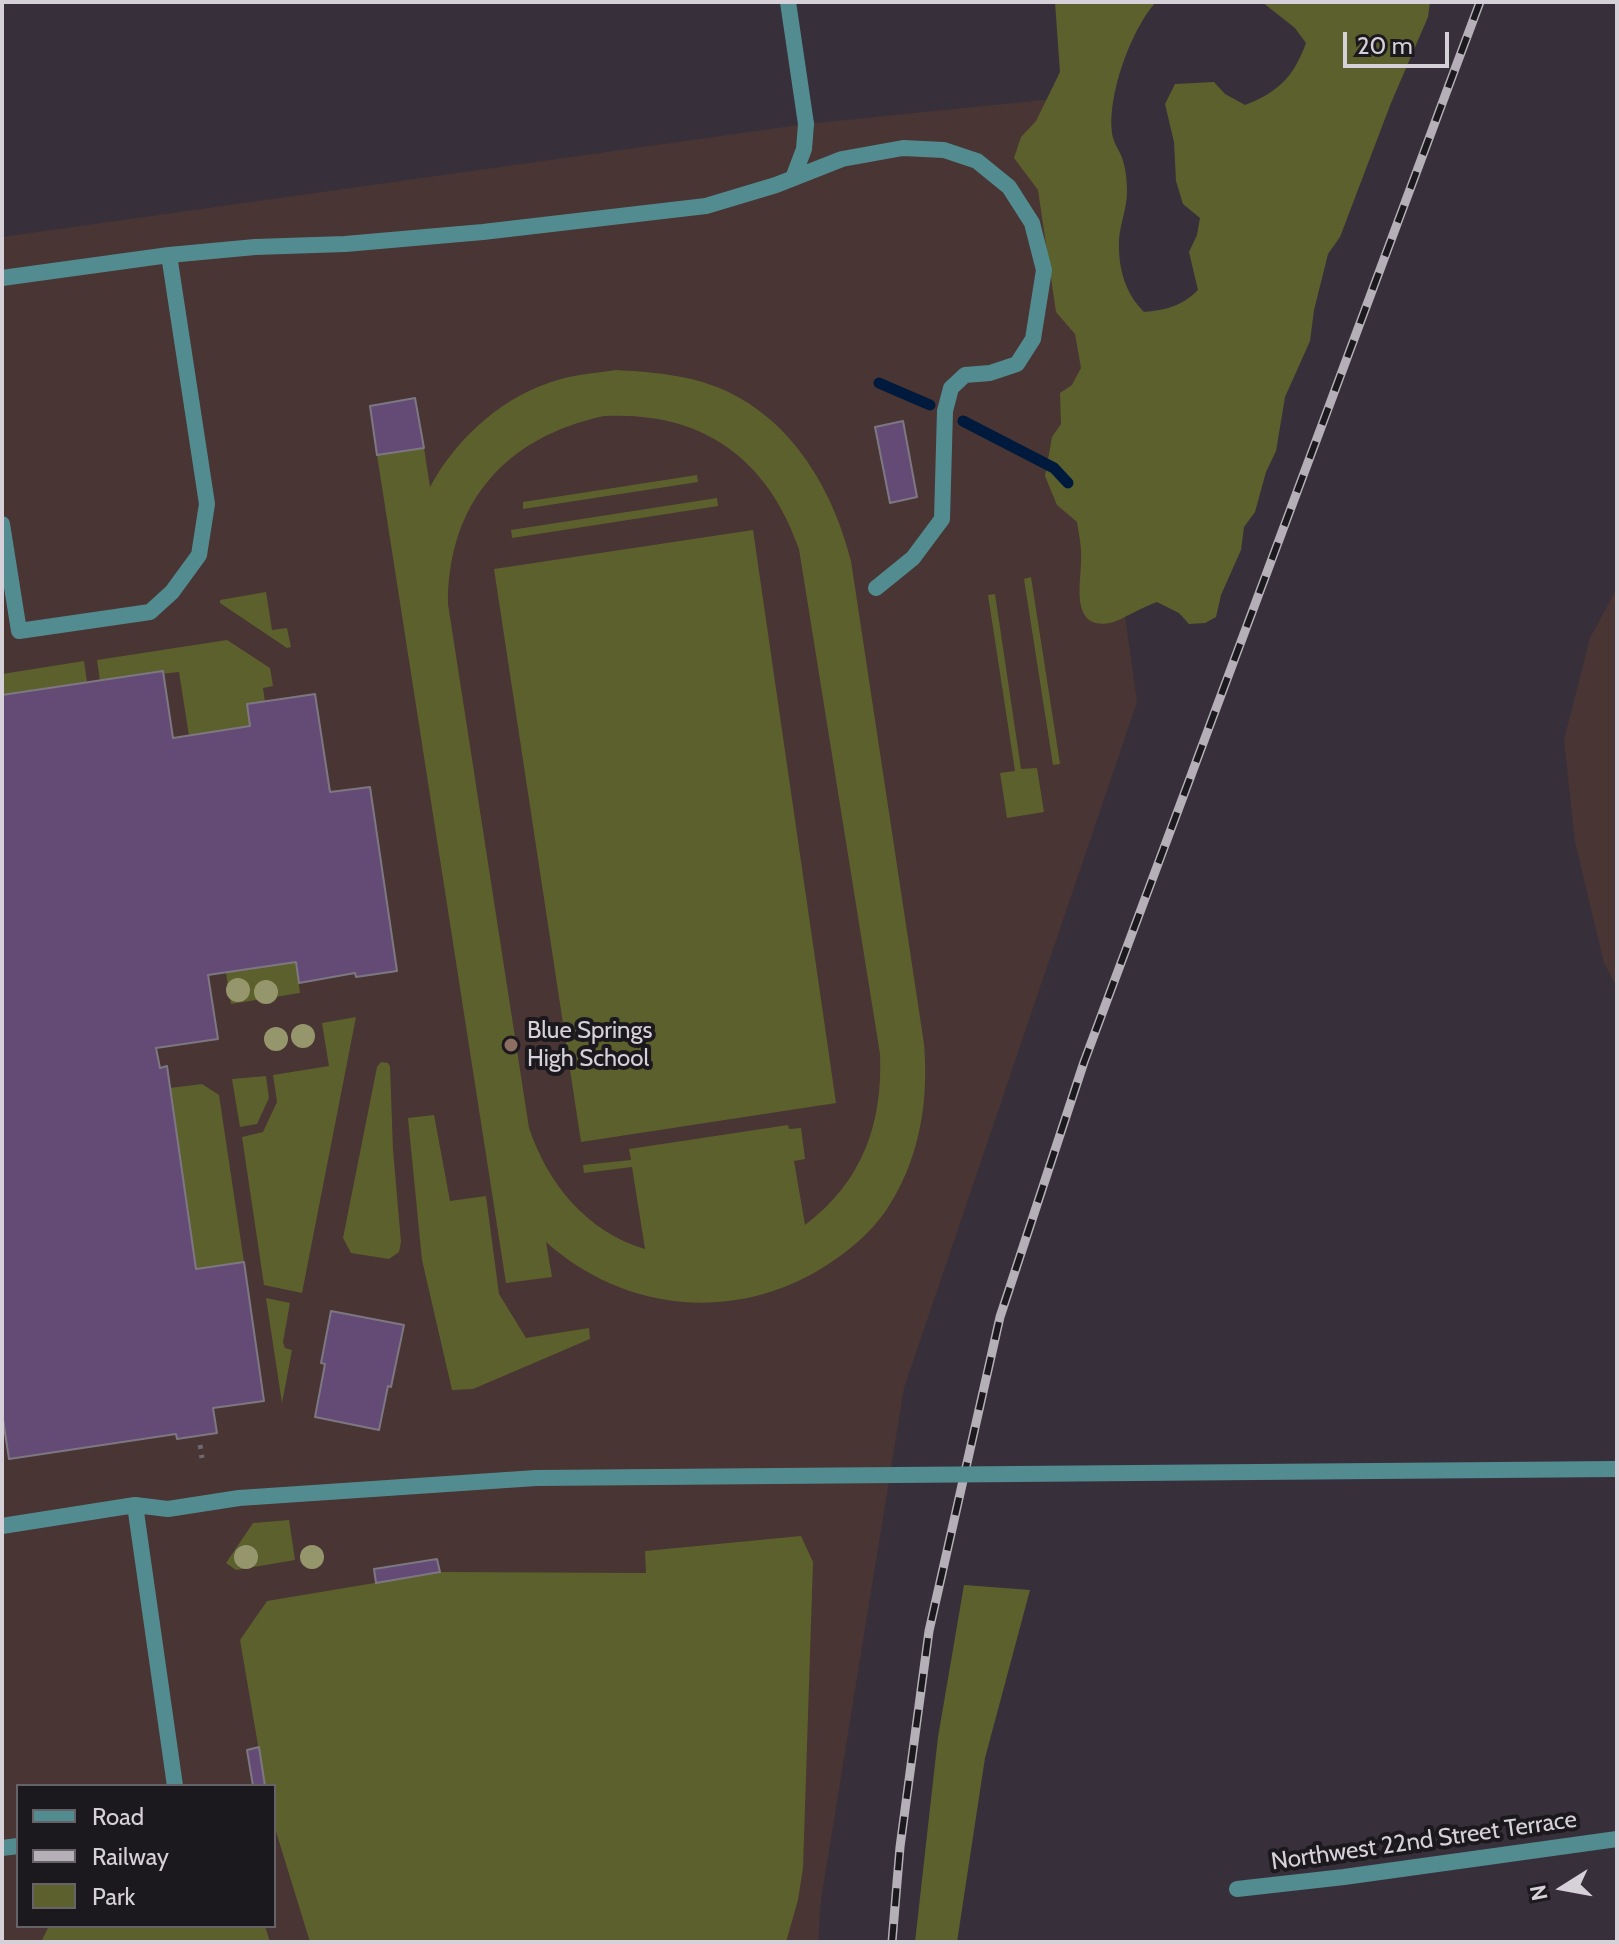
<!DOCTYPE html>
<html>
<head>
<meta charset="utf-8">
<style>
  body { margin:0 }
  #map { position:relative; width:1619px; height:1944px; overflow:hidden; background:#37303a; font-family:Cabin,sans-serif }
  canvas { display:block }
  .frame { position:absolute; inset:0; border:4px solid #d6d1d8; pointer-events:none }
  .legend { position:absolute; left:16px; top:1784px; width:260px; height:144px; box-sizing:border-box; background:#1c191e; border:2px solid #666368; margin:0; padding:10px 14px; list-style:none; font-size:24px; color:#d6d1d8 }
  .legend li { display:flex; align-items:center; gap:16px; height:40px }
  .legend b { width:40px; border:2px solid #666368 }
  .north { position:absolute; left:1523px; top:1848px; width:80px; height:80px; -webkit-text-stroke:6px #1c191e; paint-order:stroke; rotate:259deg; font-size:22px; font-weight:700; line-height:32px; text-align:center; color:#d6d1d8 }
  .north::after { content:''; display:block; margin:auto; width:28px; height:36px; background:#d6d1d8; clip-path:polygon(50% 0,100% 100%,50% 72%,0 100%) }
  .scale { position:absolute; left:1343px; top:32px; width:106px; height:36px; box-sizing:border-box; border:4px solid #d6d1d8; border-top:0; padding-left:10px; font-size:24px; line-height:28px; white-space:nowrap; color:#d6d1d8; -webkit-text-stroke:6px #1c191e; paint-order:stroke }
</style>
</head>
<body>
<div id="map">
<canvas width="1619" height="1944"></canvas>
<div class="frame"></div>
<ul class="legend">
<li><b style="height:10px;background:#528c90"></b>Road</li>
<li><b style="height:10px;background:#b5afb7"></b>Railway</li>
<li><b style="height:22px;background:#5c602d"></b>Park</li>
</ul>
<div class="north">N</div>
<div class="scale">20 m</div>
</div>
<script>
const ctx = document.querySelector('canvas').getContext('2d');
ctx.lineJoin = 'round';
function fill(path, color) { ctx.fillStyle = color; ctx.fill(path, 'evenodd'); }
function stroke(path, color, width, dash) { ctx.strokeStyle = color; ctx.lineWidth = width; ctx.lineCap = dash ? 'butt' : 'round'; ctx.setLineDash(dash || []); ctx.stroke(path); }
function label(font, color, halo, rows, align = 'center') {
  ctx.font = font + ' Cabin,sans-serif'; ctx.lineWidth = 8; ctx.setLineDash([]); ctx.textBaseline = 'middle'; ctx.strokeStyle = halo; ctx.fillStyle = color; for (const [text, x, y, turn = 0] of rows) {
    ctx.save(); ctx.translate(x, y); ctx.rotate((+turn || 0) * Math.PI / 180); ctx.textAlign = isNaN(turn) ? turn : align; if (halo) ctx.strokeText(text, 0, 0); ctx.fillText(text, 0, 0); ctx.restore();
  }
}
fill(new Path2D(`
  M1053 99 1137 702 904 1388 821 1900 818 1942H2V237L806 124ZM18 1786H274V1926H18Z
  M1617 588V987L1604 963 1575 842 1564 740 1590 638Z`), '#493533');
fill(new Path2D(`
  M1055 2H1156C1131 29 1107 96 1112 133 1113 143 1121 152 1123 161 1126 170 1127 183 1127 192 1127 208 1120 224 1119 240 1118 268 1125 293 1144 312 1166 310 1182 306 1198 290L1189 252 1197 235 1200 218 1183 204 1176 181 1174 142 1165 104 1175 84 1214 82 1225 94 1245 105C1279 92 1294 76 1306 43L1295 28 1262 2H1430L1428 17 1391 103 1340 237 1328 254 1314 310 1310 341 1285 397 1276 451 1266 472 1255 512 1244 527 1241 550 1221 595 1216 617 1205 623 1189 624 1179 613 1157 602C1142 607 1122 620 1110 623 1070 630 1081 583 1081 561 1082 548 1079 535 1077 522L1057 505 1045 476 1052 437 1061 424 1060 393 1072 385 1081 368 1075 334 1056 312 1038 190 1014 158 1021 137 1036 121 1060 72Z
  M616 370C651 372 691 375 724 390 793 421 833 490 851 561L924 1044C929 1103 919 1162 885 1212 870 1233 849 1251 827 1265 738 1323 625 1313 546 1242L552 1277 506 1283 377 455 424 448 430 487C457 437 505 394 561 379 579 374 598 373 616 370ZM604 416C701 411 767 457 799 549L880 1054C883 1124 862 1182 805 1225L794 1161 805 1159 801 1128 789 1129 788 1125 629 1149 631 1160 583 1165 584 1173 632 1167 645 1249C587 1232 548 1184 529 1128L448 604C448 502 506 437 604 416Z
  M697 475 698 482 523 509V502Z
  M717 498 718 506 512 538 511 530Z
  M753 530 836 1103 581 1142 494 569Z
  M1031 577 1060 764 1053 765 1024 579Z
  M266 592 272 630 287 628 291 647 287 648 220 603V600Z
  M995 594 1021 769 1037 768 1044 812 1007 818 1000 773 1015 771 988 595Z
  M227 640 270 668 273 686 263 688 265 702 247 704 250 726 189 736 179 672 100 681 97 660Z
  M84 661 87 682 2 695V674Z
  M296 962 300 993 231 1004 226 973Z
  M356 1017 302 1293 264 1285 242 1137 263 1132 277 1102 273 1075 329 1066 322 1023Z
  M381 1062 388 1063 390 1066 393 1150 401 1242 399 1252 389 1259 351 1253 343 1238 377 1067Z
  M266 1076 269 1098 257 1124 240 1127 232 1079Z
  M202 1084 219 1095 244 1262 196 1269 170 1088Z
  M434 1115 450 1201 486 1196 499 1294 526 1338 589 1328 590 1339 473 1389 452 1390 422 1260 408 1118Z
  M266 1298 290 1303 283 1342 285 1348 292 1350 282 1403Z
  M289 1520 295 1560 236 1570 226 1563 253 1523Z
  M801 1536 813 1562 803 1868 798 1900 786 1942H310L274 1825V1786H265L240 1640 267 1601 440 1572 646 1573 645 1551Z
  M964 1585 1030 1590 985 1758 957 1942H915L938 1737Z
  M49 1926H265L270 1942H41Z`), '#5c602d');
stroke(new Path2D(`
  M879 383 930 405
  M963 421 1054 468 1068 483`), '#001a3d', 11);
const building = new Path2D(`
  M415 398 424 448 377 455 370 406Z
  M903 421 917 497 890 503 875 427Z
  M163 671 173 738 250 726 247 704 315 694 330 792 370 787 397 971 356 977 355 973 299 983 296 962 208 975 218 1039 156 1048 160 1068 167 1066 196 1269 244 1262 264 1401 213 1408 217 1433 177 1439 176 1434 9 1459 2 1413V695Z
  M331 1311 404 1325 391 1387 388 1386 379 1430 315 1417 325 1364 321 1363Z
  M437 1559 440 1572 376 1583 374 1569Z
  M259 1747 265 1786H253L247 1750Z`);
fill(building, '#644b76');
stroke(building, '#7d7782', 2);
stroke(new Path2D(`
  M200 1445 202 1458`), '#6e6871', 5, [4, 6]);
stroke(new Path2D(`
  M793 178 804 149 806 124
  M2 278 169 255 255 247 345 244 483 232 706 206 776 185 842 159 903 148 944 150 977 161 1009 187 1032 223 1044 270 1033 339 1017 364 990 373 965 375 951 388 945 411 942 519 913 558 876 588
  M2 524 19 631 150 612 172 592 199 555 207 504 169 255
  M135 1505 175 1786
  M2 1526 135 1505 168 1509 239 1498 536 1478
  M2 1848 18 1846`), '#528c90', 16);
stroke(new Path2D(`
  M788 2 806 124
  M1237 1889 1344 1877 1617 1839`), '#528c90', 16);
const rail = new Path2D(`
  M892 1942 900 1847 929 1631 1000 1317 1084 1062 1480 2`);
stroke(rail, '#b5afb7', 9);
stroke(rail, '#1c191e', 6, [18]);
stroke(new Path2D(`
  M536 1478 1617 1469`), '#528c90', 16);
ctx.fillStyle = '#96966d';
for (const [x, y] of [
  [238,990],
  [266,992],
  [303,1036],
  [276,1039],
  [246,1557],
  [312,1557]
]) { ctx.beginPath(); ctx.arc(x, y, 12, 0, 2 * Math.PI); ctx.fill(); }
for (const [x, y, r, color] of [
  [511,1045,8,"#8d6e63"]
]) { const dot = new Path2D(); dot.arc(x, y, r, 0, 2 * Math.PI); ctx.fillStyle = color; ctx.fill(dot); stroke(dot, '#1c191e', 3); }
label('24px', '#d6d1d8', '#1c191e', [
  ["Blue Springs",527,1031],
  ["High School",527,1059]
], 'left');
label('24px', '#d6d1d8', '#1c191e', [
  ["Northwest 22nd Street Terrace",1424,1841,-8]
]);
</script>
</body>
</html>
